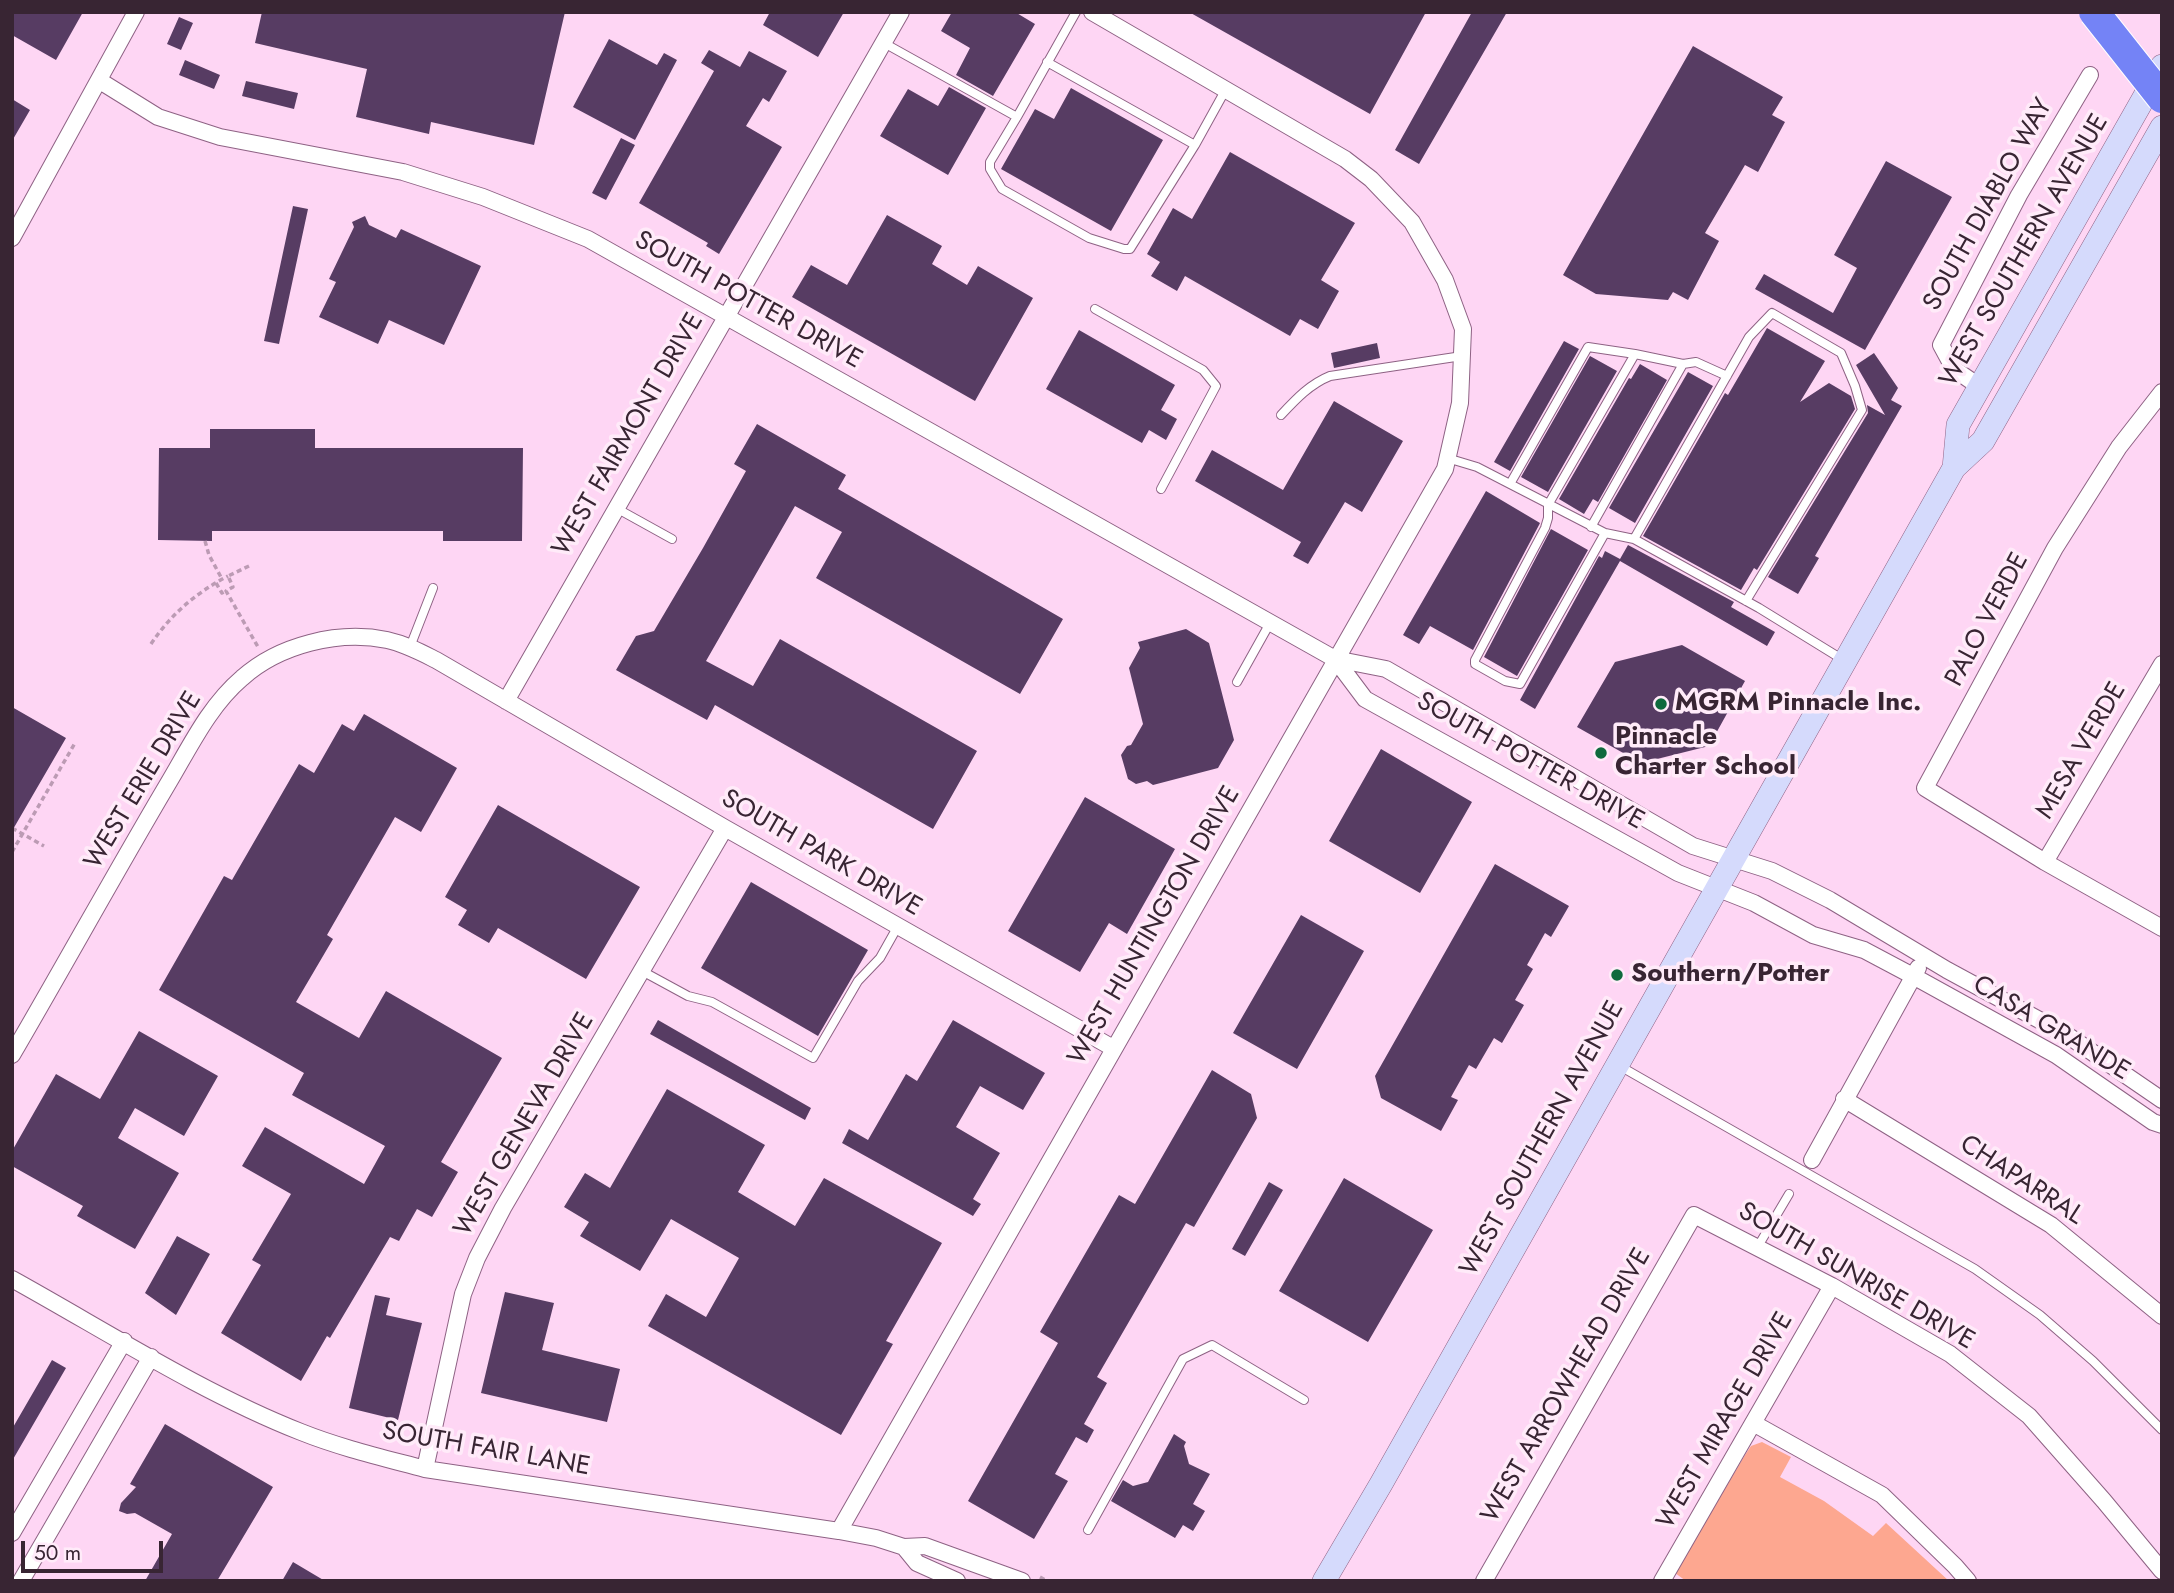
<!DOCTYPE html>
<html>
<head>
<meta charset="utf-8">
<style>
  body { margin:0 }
  #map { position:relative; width:2174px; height:1593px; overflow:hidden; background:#fed6f4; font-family:Jost,sans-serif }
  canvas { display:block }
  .frame { position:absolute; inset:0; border:14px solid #382533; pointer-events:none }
  .scale { position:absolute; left:21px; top:1541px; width:142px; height:32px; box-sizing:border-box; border:4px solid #382533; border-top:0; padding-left:9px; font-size:21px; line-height:24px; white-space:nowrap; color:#382533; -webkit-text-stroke:5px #ffebf9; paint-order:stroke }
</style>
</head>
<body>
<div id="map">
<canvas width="2174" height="1593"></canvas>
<div class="frame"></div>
<div class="scale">50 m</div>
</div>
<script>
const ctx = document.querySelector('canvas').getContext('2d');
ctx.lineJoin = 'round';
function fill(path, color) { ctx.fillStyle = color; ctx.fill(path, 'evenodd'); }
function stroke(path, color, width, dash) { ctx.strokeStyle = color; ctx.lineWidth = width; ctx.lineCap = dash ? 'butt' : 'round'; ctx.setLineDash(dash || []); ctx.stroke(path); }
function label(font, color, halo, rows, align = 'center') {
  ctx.font = font + ' Jost,sans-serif'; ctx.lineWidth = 7; ctx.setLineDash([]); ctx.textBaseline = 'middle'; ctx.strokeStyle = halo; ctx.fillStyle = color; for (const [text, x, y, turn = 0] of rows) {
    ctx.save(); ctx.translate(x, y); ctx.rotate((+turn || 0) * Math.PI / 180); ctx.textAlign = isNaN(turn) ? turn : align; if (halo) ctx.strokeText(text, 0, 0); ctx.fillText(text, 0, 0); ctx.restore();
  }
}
fill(new Path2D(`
  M1762 1442 1791 1457 1780 1477 1824 1501 1873 1536 1886 1523 1949 1581H1686L1675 1573 1745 1455 1751 1446Z`), '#fda790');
fill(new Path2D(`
  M12 12H83L56 60 12 35Z
  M262 12H565L534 145 431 122 429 134 356 117 367 69 255 43Z
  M770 12H844L818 57 763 25Z
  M952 12H1015L1035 24 993 96 956 75 970 48 941 31Z
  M1189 12H1426L1370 114Z
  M1472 12H1507L1419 164 1395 150Z
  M179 17 193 23 181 50 167 44Z
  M609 39 657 65 664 53 677 60 635 140 573 107Z
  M1693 46 1783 97 1772 115 1785 122 1758 172 1745 165 1705 233 1719 241 1688 300 1673 292 1668 300 1596 294 1563 275Z
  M709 50 740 67 749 51 787 71 769 102 763 98 746 126 782 147 719 254 706 246 708 243 639 203 714 71 701 63Z
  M185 60 220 75 214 89 179 75Z
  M246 81 298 93 294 109 242 96Z
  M949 87 986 108 948 175 880 136 908 89 938 106Z
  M1071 88 1163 140 1111 231 1001 169 1035 109 1054 119Z
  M12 99 30 110 12 141Z
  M621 138 635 145 606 200 592 193Z
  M1230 152 1355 223 1321 280 1339 291 1318 329 1300 319 1290 336 1185 276 1177 291 1151 276 1160 262 1147 254 1173 208 1192 219Z
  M1886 161 1952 197 1865 350 1755 289 1764 274 1833 313 1857 268 1834 255Z
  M293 206 308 209 279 344 264 341Z
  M887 215 942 246 932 264 967 285 978 266 1033 298 975 401 792 297 811 265 847 285Z
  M365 216 369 225 396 238 401 229 481 266 444 345 389 320 378 344 319 317 336 282 329 279 354 227 352 222Z
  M1767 328 1825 361 1800 402 1829 383 1851 396 1855 409 1757 570 1754 568 1741 590 1643 536 1725 393 1728 395Z
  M1079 330 1175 385 1161 410 1177 419 1166 440 1149 430 1142 443 1046 389Z
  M1564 341 1579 349 1510 471 1494 462Z
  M1377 343 1380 358 1334 368 1331 353Z
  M1874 353 1898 388 1891 400 1902 406 1815 556 1819 558 1798 594 1768 577 1868 413 1867 405 1885 415 1856 365Z
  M1590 356 1617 371 1548 492 1521 477Z
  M1640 364 1667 380 1598 502 1593 499 1584 514 1559 499 1629 378 1631 379Z
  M1688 372 1713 386 1635 523 1609 508Z
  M1334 401 1403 441 1362 512 1345 502 1308 564 1293 556 1301 542 1195 481 1212 450 1283 490Z
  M757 424 846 475 838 489 1063 619 1020 694 816 578 842 532 795 506 706 661 753 686 780 639 977 751 933 829 715 705 707 720 616 670 636 636 654 631 703 548 746 471 734 464Z
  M210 429H315V448H523L522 541H443V531H212V541L158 540 159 448H210Z
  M1486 491 1540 523 1539 525 1473 650 1430 626 1419 644 1403 635Z
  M1551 529 1588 550 1517 676 1484 657Z
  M1628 545 1734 602 1731 607 1775 632 1767 646 1620 561 1535 709 1520 700 1599 556 1602 558 1605 551 1620 559Z
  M1186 629 1209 643 1234 740 1218 768 1153 785 1147 781 1136 784 1128 779 1121 755 1127 746 1131 745 1143 724 1129 668 1140 648 1138 642Z
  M1682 645 1745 681 1709 746 1641 763 1577 727 1615 662Z
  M12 707 66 738 12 831Z
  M364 714 457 768 421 832 395 817 327 935 333 939 296 1002 359 1038 386 991 502 1058 441 1162 458 1172 432 1217 417 1209 399 1241 390 1237 330 1338 327 1336 301 1381 221 1333 261 1265 252 1260 291 1194 242 1166 265 1127 364 1184 385 1146 292 1095 304 1073 159 990 224 876 232 880 299 764 314 773 342 724 354 731Z
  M1381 749 1472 802 1420 893 1329 841Z
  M1085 797 1175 849 1127 934 1109 923 1080 972 1008 931Z
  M498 805 640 887 586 979 498 928 489 943 458 925 467 910 445 897Z
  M1495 864 1569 906 1551 937 1545 933 1527 965 1533 969 1515 1000 1524 1005 1502 1043 1494 1038 1476 1069 1469 1065 1451 1097 1458 1100 1441 1131 1381 1098 1375 1076Z
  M751 882 868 950 818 1036 701 968Z
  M1301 915 1364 951 1297 1069 1233 1033Z
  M658 1020 811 1108 805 1120 650 1034Z
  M953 1020 1045 1073 1023 1110 980 1086 956 1127 1000 1153 973 1199 981 1204 973 1216 842 1143 849 1129 868 1140 906 1074 917 1081Z
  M139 1031 218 1076 184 1136 135 1108 118 1138 179 1173 135 1249 77 1216 83 1206 12 1166V1151L56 1074 100 1099Z
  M1212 1070 1251 1094 1257 1118 1194 1227 1186 1223 1097 1377 1107 1383 1084 1424 1094 1430 1087 1443 1076 1437 1055 1474 1068 1481 1034 1539 968 1501 1058 1343 1040 1332 1119 1195 1135 1204Z
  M667 1089 765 1145 738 1192 795 1226 824 1178 942 1243 886 1341 893 1344 841 1435 648 1326 666 1294 706 1317 739 1258 671 1219 640 1271 580 1236 589 1222 564 1207 585 1173 610 1188Z
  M1344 1178 1433 1230 1368 1342 1279 1291Z
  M1269 1182 1283 1190 1245 1256 1232 1249Z
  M177 1236 210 1254 176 1315 145 1293Z
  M505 1292 554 1303 542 1350 620 1369 607 1422 481 1393Z
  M375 1295 390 1298 386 1315 422 1323 398 1420 349 1408Z
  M52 1360 66 1368 12 1461V1429Z
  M165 1424 273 1487 217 1581H145L172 1534 135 1513 127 1514 119 1511 121 1503 136 1487 130 1484Z
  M1174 1434 1186 1442 1184 1446 1189 1464 1210 1474 1193 1504 1205 1511 1193 1531 1183 1525 1175 1538 1111 1501 1123 1480 1133 1486 1148 1482Z
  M293 1562 325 1581H282Z`), '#573c63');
const lane = new Path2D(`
  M884 43 1017 117 1076 12
  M1047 62 1195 145 1226 89
  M1017 117 990 162V169L1002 189 1089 238 1124 249H1130L1195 145
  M1095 309 1203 370 1216 386 1161 489
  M1281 415C1296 399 1310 384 1330 376L1462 356
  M1447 458 1477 467 1605 533 1634 539 1759 608 1845 661
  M1510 484 1588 347 1635 354
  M616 508 672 539
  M1591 527 1683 364 1696 362 1727 376
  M1605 533 1520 684 1505 681 1475 664V660L1545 528 1548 518V505L1635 354 1683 364
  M1634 539 1749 337 1772 313 1841 353 1855 386 1862 410 1746 601
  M410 647 433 588
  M1237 682 1270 623
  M642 971 688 996 712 1002 813 1058 858 981 880 958 898 926
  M1618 1065 1975 1269 2040 1315 2093 1361 2162 1430
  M1757 1248 1789 1194
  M1088 1530 1183 1359 1212 1345 1304 1400`);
const street = new Path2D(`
  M100 81 158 117 220 137 403 172 483 197 588 239 1335 659 1386 669 1693 846 1772 871 1830 900 1947 970 2067 1035 2162 1100
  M12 238 136 12
  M1980 387 1954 369 1941 345 2019 195 2090 75
  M2162 392 2119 447 2055 548 1925 788 2045 862 2162 928
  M1335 659 1365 699 1678 873 1754 903 1813 935 1864 950 1913 976 2056 1055 2153 1122 2162 1125
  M506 701 901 12
  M2045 862 2162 664
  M12 1055C64 966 114 875 166 787 189 749 208 707 242 678 279 645 338 630 387 640 405 644 420 652 436 660L725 828 1113 1048
  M1844 1099 2051 1225 2162 1316
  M1812 1160 1918 968
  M12 1279C106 1331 202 1393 301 1432 341 1448 384 1458 425 1469L839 1531 876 1538 904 1547 925 1546 1022 1581
  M1753 1423 1882 1495 1955 1566 1968 1581
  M425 1469 463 1294 477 1258 503 1208 725 828
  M839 1531 1445 469 1460 403 1463 329 1445 280 1412 222 1371 179 1345 159 1092 12
  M12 1533 124 1341
  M904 1547 917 1563 957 1581
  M21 1581 151 1357
  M1484 1581 1694 1215 1832 1286 1950 1354 2029 1416 2104 1501 2162 1571
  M1662 1581 1832 1286`);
const secondary = new Path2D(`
  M1954 468 1958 425 2162 66
  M1324 1581 1381 1484 1954 468 1983 441 2162 127`);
stroke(lane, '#8e6284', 10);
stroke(street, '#8e6284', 18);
stroke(secondary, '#8e6284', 24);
stroke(new Path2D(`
  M205 541 209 555 222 579
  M249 566 228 576 233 587 226 591 258 647
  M216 583 222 593 226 591
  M151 644C171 614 196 593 228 576
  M12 828 44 846
  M12 852 75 743
  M1040 1577 1047 1581`), '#bc9bb4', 3.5, [5, 3.5]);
stroke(lane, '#fff', 8);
stroke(street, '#fff', 16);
stroke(secondary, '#d5dafc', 23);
const highwayBridge = new Path2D(`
  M2094 12 2162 98`);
stroke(highwayBridge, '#fff', 32, []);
stroke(highwayBridge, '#7483f6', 30);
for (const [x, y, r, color] of [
  [1661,704,7,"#0f6a3d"],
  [1601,753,7,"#0f6a3d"],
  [1617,975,7,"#0f6a3d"]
]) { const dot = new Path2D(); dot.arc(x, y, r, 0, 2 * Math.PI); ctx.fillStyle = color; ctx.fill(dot); stroke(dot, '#ffebf9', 2.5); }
label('26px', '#382533', '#ffebf9', [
  ["SOUTH DIABLO WAY",1989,205,-61],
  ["WEST SOUTHERN AVENUE",2025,251,-60],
  ["SOUTH POTTER DRIVE",748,301,29],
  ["WEST FAIRMONT DRIVE",629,435,-60],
  ["PALO VERDE",1988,620,-62],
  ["MESA VERDE",2082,751,-60],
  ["SOUTH POTTER DRIVE",1530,762,29],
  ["WEST ERIE DRIVE",144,781,-59],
  ["SOUTH PARK DRIVE",821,854,30],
  ["WEST HUNTINGTON DRIVE",1155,926,-60],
  ["CASA GRANDE",2051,1029,31],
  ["WEST GENEVA DRIVE",525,1125,-60],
  ["WEST SOUTHERN AVENUE",1543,1139,-61],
  ["CHAPARRAL",2021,1181,33],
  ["SOUTH SUNRISE DRIVE",1856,1277,30],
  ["WEST ARROWHEAD DRIVE",1567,1386,-60],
  ["WEST MIRAGE DRIVE",1726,1421,-60],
  ["SOUTH FAIR LANE",486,1450,10]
]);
label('bold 26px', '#382533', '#ffebf9', [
  ["MGRM Pinnacle Inc.",1675,704],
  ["Pinnacle",1615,738],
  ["Charter School",1615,768],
  ["Southern/Potter",1631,975]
], 'left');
</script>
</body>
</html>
